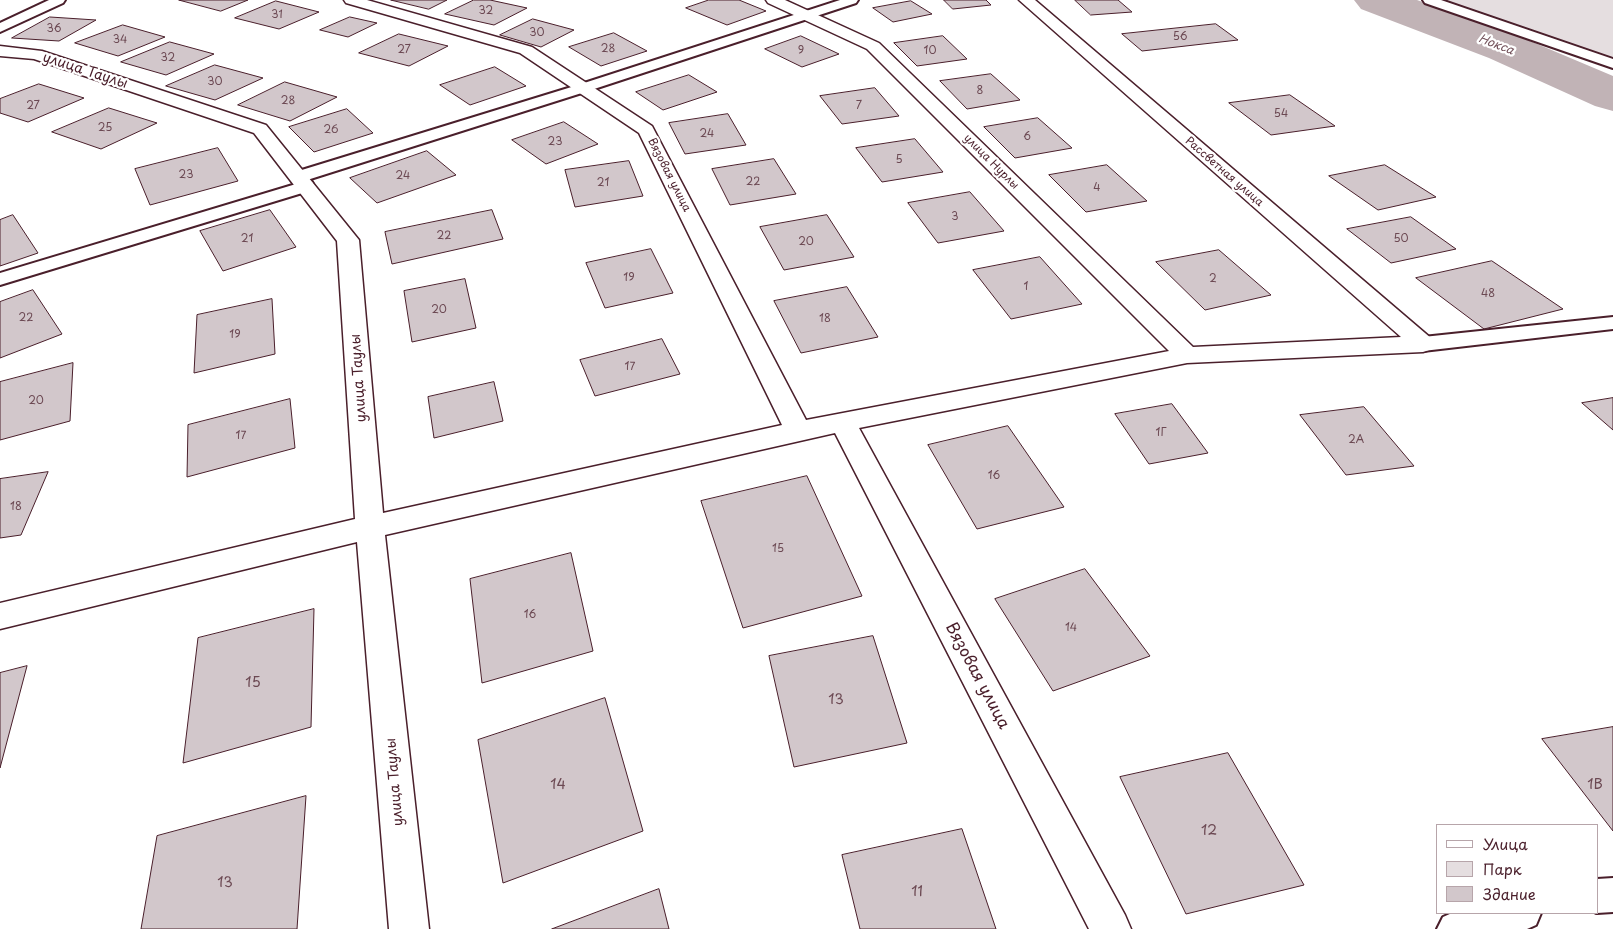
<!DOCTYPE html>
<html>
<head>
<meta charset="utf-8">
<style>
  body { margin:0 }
  #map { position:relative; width:1613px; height:929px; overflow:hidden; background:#fff; font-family:"Playpen Sans",sans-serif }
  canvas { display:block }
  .legend { position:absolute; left:1436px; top:824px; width:162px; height:90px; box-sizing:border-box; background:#fff; border:1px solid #b7a5aa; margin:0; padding:6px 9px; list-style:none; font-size:15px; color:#4a1f2b }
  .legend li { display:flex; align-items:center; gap:10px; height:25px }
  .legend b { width:25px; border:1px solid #b7a5aa }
</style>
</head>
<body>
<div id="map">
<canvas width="1613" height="929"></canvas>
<ul class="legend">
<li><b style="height:6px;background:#fff"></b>Улица</li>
<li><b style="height:14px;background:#e5dee0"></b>Парк</li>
<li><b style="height:14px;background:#d2c7cb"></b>Здание</li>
</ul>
</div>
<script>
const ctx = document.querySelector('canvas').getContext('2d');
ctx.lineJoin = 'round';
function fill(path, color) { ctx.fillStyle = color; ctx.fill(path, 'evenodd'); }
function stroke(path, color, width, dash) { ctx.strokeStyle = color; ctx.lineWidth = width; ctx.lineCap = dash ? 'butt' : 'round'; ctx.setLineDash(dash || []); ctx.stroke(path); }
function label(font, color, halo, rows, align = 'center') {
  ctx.font = font + ' "Playpen Sans",sans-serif'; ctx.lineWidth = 4.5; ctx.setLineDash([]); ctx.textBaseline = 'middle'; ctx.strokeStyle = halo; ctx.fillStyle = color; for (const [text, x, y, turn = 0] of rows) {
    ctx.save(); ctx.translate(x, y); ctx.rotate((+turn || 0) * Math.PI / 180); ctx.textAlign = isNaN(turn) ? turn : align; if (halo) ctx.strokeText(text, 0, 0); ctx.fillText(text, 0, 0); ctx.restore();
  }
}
fill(new Path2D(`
  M1421 0H1613V68L1425 2Z`), '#e5dee0');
fill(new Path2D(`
  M1354 0H1417L1523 38 1613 76V111L1595 106 1489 58 1361 9Z`), '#c1b3b6');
const building = new Path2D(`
  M179 0H248L221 11Z
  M391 0H447L429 9Z
  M474 0H490L527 8 494 25 445 14Z
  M709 0H739L766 11 727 25 686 8Z
  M944 0H986L991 5 953 9Z
  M1075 0H1118L1132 12 1091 15Z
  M276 1 319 12 279 29 235 18Z
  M911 1 932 14 893 22 873 8Z
  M50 17 96 20 59 41 12 38Z
  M350 17 377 23 348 37 320 30Z
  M533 19 574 30 541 47 500 35Z
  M1216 24 1238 40 1142 51 1122 34Z
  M123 25 165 37 118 56 75 43Z
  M614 33 647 51 601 66 569 47Z
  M399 34 448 46 409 66 359 53Z
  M801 36 839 54 802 67 765 49Z
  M943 36 967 59 917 66 894 43Z
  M170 42 214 54 166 75 121 62Z
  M215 65 263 78 215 100 166 86Z
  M495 67 526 86 470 105 440 85Z
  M991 74 1020 100 967 109 940 81Z
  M689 75 717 92 663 110 636 92Z
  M285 82 337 97 290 121 238 105Z
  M39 84 84 98 28 122 0 113V99Z
  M875 88 899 116 842 124 820 96Z
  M1290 95 1335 126 1271 135 1229 103Z
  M109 108 157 123 101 149 52 132Z
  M347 109 373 133 314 152 289 127Z
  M728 114 746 145 685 154 669 123Z
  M1038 118 1072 148 1015 158 984 127Z
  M564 122 598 144 546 164 512 140Z
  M915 139 943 172 882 182 856 148Z
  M218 148 238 181 150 205 135 169Z
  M427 151 456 175 377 203 350 178Z
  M774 159 796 194 730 205 712 169Z
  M629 161 643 196 575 207 565 170Z
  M1107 165 1147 201 1086 212 1049 175Z
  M1385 165 1436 197 1378 210 1329 176Z
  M970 192 1004 231 938 243 908 203Z
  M270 210 296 247 223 271 200 231Z
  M492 210 503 239 392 264 385 232Z
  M13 215 38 253 0 266V220Z
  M827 215 854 257 784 270 760 227Z
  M1411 217 1456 249 1391 263 1347 229Z
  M651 249 673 293 605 308 586 263Z
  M1219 250 1271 295 1205 310 1156 262Z
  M1040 257 1082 304 1011 319 973 270Z
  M1492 261 1563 309 1484 329 1416 278Z
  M465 279 476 328 412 342 404 291Z
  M847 287 878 337 801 353 774 301Z
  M33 290 62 334 0 358V302Z
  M272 299 275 354 194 373 197 315Z
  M662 339 680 374 595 396 580 360Z
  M73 363 70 421 0 440V382Z
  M494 382 503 421 434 438 428 397Z
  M1613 398V430L1582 403Z
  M290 399 295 448 187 477 188 425Z
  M1172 404 1208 453 1149 464 1115 414Z
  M1364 407 1414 466 1346 475 1300 415Z
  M1008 426 1064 507 977 529 928 445Z
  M48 472 21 535 0 538V479Z
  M807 476 862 596 743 628 701 501Z
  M571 553 593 651 482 683 470 579Z
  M1085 569 1150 656 1053 691 995 599Z
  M314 609 311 727 183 763 198 638Z
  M873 636 907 743 794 767 769 656Z
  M27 666 0 768V673Z
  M605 698 643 831 503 883 478 740Z
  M1613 727V831L1542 739Z
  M1228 753 1304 885 1186 914 1120 777Z
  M306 796 297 929H141L157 836Z
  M962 829 996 929H860L842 855Z
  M659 889 669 929H552Z`);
fill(building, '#d2c7cb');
stroke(building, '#4a1f2b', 1);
const service = new Path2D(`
  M49 0H65L63 3 0 32V23Z
  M840 0H858L856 3 588 91 304 181H292L290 177 292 173 578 85Z
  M1423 0H1441L1613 59V68L1425 3Z
  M306 181 312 182 314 186 312 190 0 285V273Z
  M1613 317V329L1423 351 1416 349 1413 344 1416 339 1423 337Z
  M1613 878V912L1597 913H1596L1597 879Z
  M1452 913H1541L1536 925 1527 929H1437L1443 917Z`);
const minor = new Path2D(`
  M344 0H367L532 47 652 126 806 420 1169 351 867 49 768 3 766 0H785L879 43 1193 347 1401 337 1019 0H1035L1432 339 1435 344 1432 349 1423 352 1187 363 859 428 1125 915 1131 929H1089L835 433 385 535 429 929H389L357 542 0 629V603L355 519 337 241 254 133 34 59 0 56V46L42 51 266 125 359 240 383 513 782 425 639 133 520 53 346 3Z`);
stroke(service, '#4a1f2b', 4);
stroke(minor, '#4a1f2b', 3);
fill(service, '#fff');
fill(minor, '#fff');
label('11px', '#6c4953', null, [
  ["32",486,11],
  ["31",277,15],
  ["36",54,29],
  ["30",537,33],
  ["56",1180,37],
  ["34",120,40],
  ["28",608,49],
  ["27",404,50],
  ["9",801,51],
  ["10",930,51],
  ["32",168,58],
  ["30",215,82],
  ["8",980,91],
  ["28",288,101],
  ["27",33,106],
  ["7",859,106],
  ["54",1281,114],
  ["25",105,128],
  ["26",331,130],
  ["24",707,134],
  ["6",1027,137],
  ["23",555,142],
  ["5",899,160],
  ["23",186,175],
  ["24",403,176],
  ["22",753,182],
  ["21",603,183],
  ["4",1097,188],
  ["3",955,217],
  ["22",444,236],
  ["21",247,239],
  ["50",1401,239],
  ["20",806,242],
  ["19",629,278],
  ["2",1213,279],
  ["1",1026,287],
  ["48",1488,294],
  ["20",439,310],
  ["22",26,318],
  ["18",825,319],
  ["19",235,335],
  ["17",630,367],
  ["20",36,401],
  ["1Г",1161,433],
  ["17",241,436],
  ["2А",1356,440],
  ["16",994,476],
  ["18",16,507],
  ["15",778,549],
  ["16",530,615],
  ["14",1071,628]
]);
label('11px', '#4a1f2b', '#fff', [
  ["улица Нурлы",991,162,45],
  ["Рассветная улица",1224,172,41],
  ["Вязовая улица",669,175,63]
]);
label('italic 12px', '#74535c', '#fff', [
  ["Нокса",1496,45,21]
]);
label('14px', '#4a1f2b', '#fff', [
  ["улица Таулы",85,71,18],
  ["улица Таулы",359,378,-94],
  ["улица Таулы",395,782,-95]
]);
label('14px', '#6c4953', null, [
  ["15",253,683],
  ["13",836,700],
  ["14",558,785],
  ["1В",1595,785],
  ["12",1209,831],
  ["13",225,883],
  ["11",917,892]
]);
label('16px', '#4a1f2b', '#fff', [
  ["Вязовая улица",977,676,62]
]);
</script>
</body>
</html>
